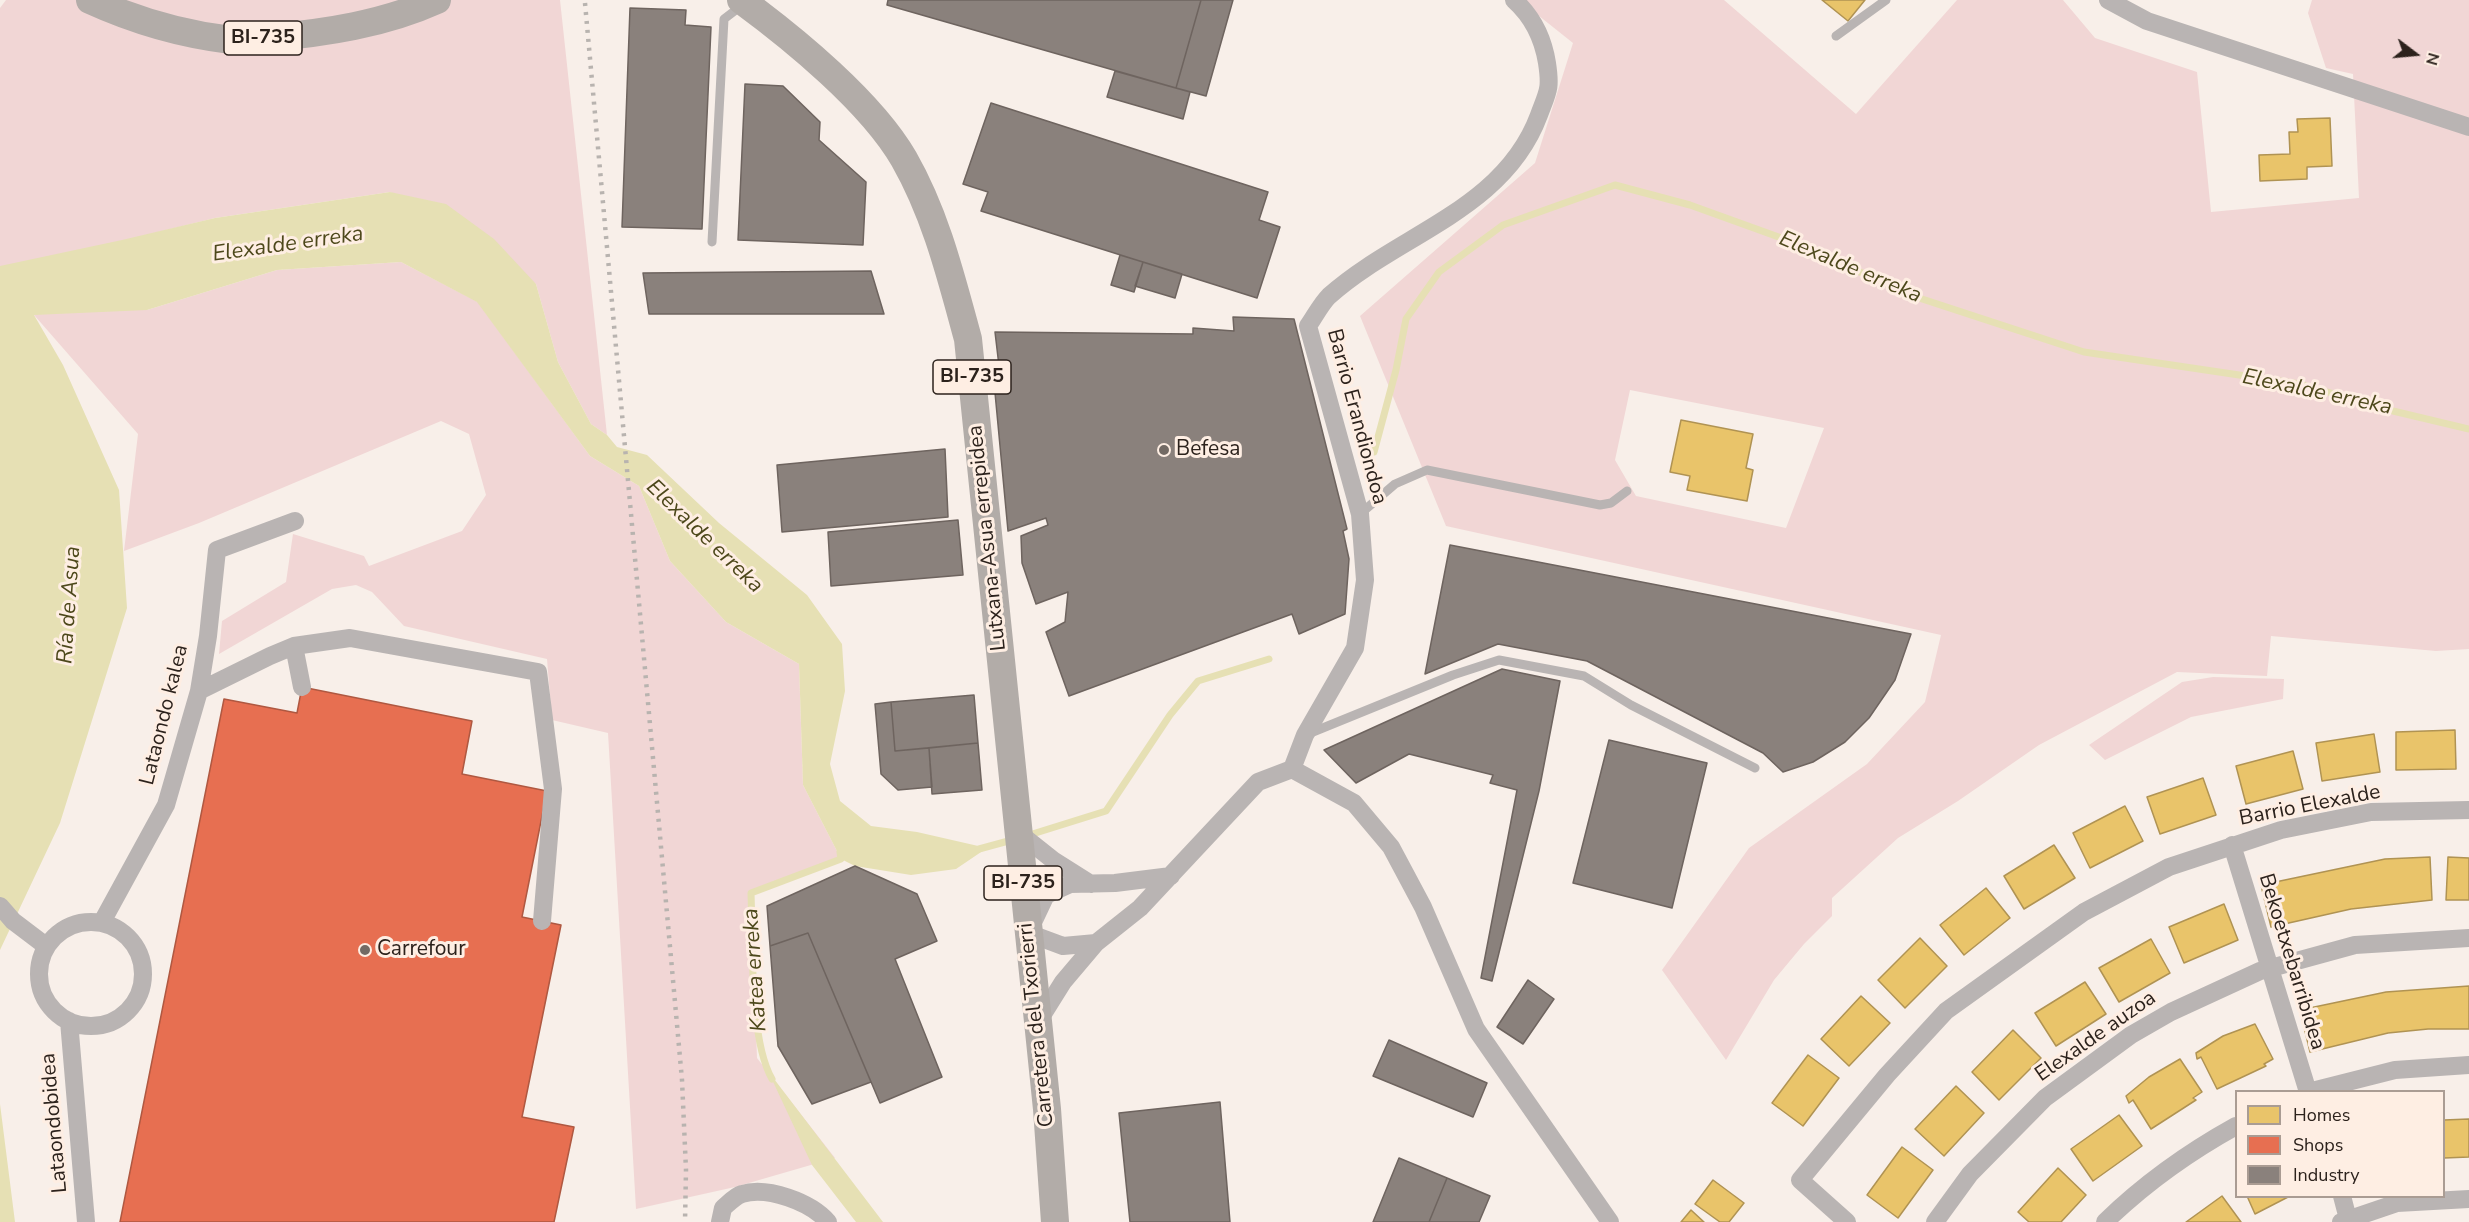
<!DOCTYPE html>
<html>
<head>
<meta charset="utf-8">
<style>
  body { margin:0 }
  #map { position:relative; width:2469px; height:1222px; overflow:hidden; background:#f8efe9; font-family:"Nunito Sans",sans-serif }
  canvas { display:block }
  .legend { position:absolute; left:2235px; top:1090px; width:210px; height:108px; box-sizing:border-box; background:#feeee3; border:2px solid #aa9c93; margin:0; padding:8px 10px; list-style:none; font-size:18px; color:#2c221c }
  .legend li { display:flex; align-items:center; gap:12px; height:30px }
  .legend b { width:30px; border:2px solid #aa9c93 }
  .north { position:absolute; left:2385px; top:24px; width:60px; height:60px; -webkit-text-stroke:4px #feeee3; paint-order:stroke; rotate:106deg; font-size:16px; font-weight:700; line-height:24px; text-align:center; color:#2c221c }
  .north::after { content:''; display:block; margin:auto; width:21px; height:27px; background:#2c221c; clip-path:polygon(50% 0,100% 100%,50% 72%,0 100%) }
</style>
</head>
<body>
<div id="map">
<canvas width="2469" height="1222"></canvas>
<ul class="legend">
<li><b style="height:16px;background:#e9c46a"></b>Homes</li>
<li><b style="height:16px;background:#e76f51"></b>Shops</li>
<li><b style="height:16px;background:#8a817c"></b>Industry</li>
</ul>
<div class="north">N</div>
</div>
<script>
const ctx = document.querySelector('canvas').getContext('2d');
ctx.lineJoin = 'round';
function fill(path, color) { ctx.fillStyle = color; ctx.fill(path, 'evenodd'); }
function stroke(path, color, width, dash) { ctx.strokeStyle = color; ctx.lineWidth = width; ctx.lineCap = dash ? 'butt' : 'round'; ctx.setLineDash(dash || []); ctx.stroke(path); }
function label(font, color, halo, rows, align = 'center') {
  ctx.font = font + ' "Nunito Sans",sans-serif'; ctx.lineWidth = 6; ctx.setLineDash([]); ctx.textBaseline = 'middle'; ctx.strokeStyle = halo; ctx.fillStyle = color; for (const [text, x, y, turn = 0] of rows) {
    ctx.save(); ctx.translate(x, y); ctx.rotate((+turn || 0) * Math.PI / 180); ctx.textAlign = isNaN(turn) ? turn : align; if (halo) ctx.strokeText(text, 0, 0); ctx.fillText(text, 0, 0); ctx.restore();
  }
}
fill(new Path2D(`
  M6 0H560L607 435 591 424 558 362 536 284 390 192 215 218 122 241 147 310 277 270 401 262 478 302 590 456 639 486 670 561 726 622 799 664 803 785 841 859 751 894 757 1058 835 1158 735 1187 636 1209 608 733 552 720 547 659 404 626 372 592 356 585 332 589 219 654 222 621 286 582 293 534 364 556 369 566 462 531 486 495 469 434 441 421 199 523 124 551 138 434 0 276V8Z
  M1519 0H1724L1856 114 1957 0H2063L2095 38 2197 72 2211 212 2359 198 2353 74 2326 68 2308 13 2312 0H2469V649L2436 651 2271 636 2267 676 2177 672 2039 745 1958 801 1898 838 1832 898V916L1804 944 1774 980 1726 1060 1662 970 1749 848 1867 764 1925 702 1941 635 1446 526 1360 316 1535 163 1573 43ZM1630 390 1824 428 1786 528 1636 496 1615 460Z
  M2213 677 2284 679 2283 699 2191 717 2105 760 2089 745 2182 682Z`), '#f1d6d5');
fill(new Path2D(`
  M390 192 446 204 494 239 536 284 558 362 591 424 607 435 617 447 647 455 719 523 807 595 842 644 845 691 830 764 840 801 871 826 917 832 987 848 956 869 911 875 855 866 841 859 803 785 799 664 726 622 670 561 639 486 590 456 477 302 401 262 277 270 147 310 34 315 63 365 119 490 127 608 60 823 0 950V266L122 240 215 218Z
  M768 1071 883 1222H856L812 1165Z
  M0 1104 15 1222H0Z`), '#e6e0b4');
const homes = new Path2D(`
  M1822 0H1865L1848 21Z
  M2330 118 2332 166 2307 167V179L2260 181 2259 155 2290 154 2289 132H2298L2297 119Z
  M1681 420 1753 434 1746 468 1753 470 1747 501 1687 490 1690 476 1670 472Z
  M2455 730 2456 769 2396 770V732Z
  M2374 734 2380 772 2322 781 2316 743Z
  M2293 751 2303 789 2246 804 2236 766Z
  M2203 778 2216 815 2160 834 2147 797Z
  M2125 806 2143 841 2090 868 2073 833Z
  M2054 845 2075 878 2024 909 2004 876Z
  M2430 857 2432 900 2351 909 2271 927 2261 885 2385 859Z
  M2448 857 2469 858V900H2446Z
  M1986 888 2010 918 1964 955 1940 925Z
  M2224 904 2238 940 2184 963 2169 927Z
  M1920 938 1947 966 1905 1008 1878 980Z
  M2151 939 2170 973 2119 1002 2099 968Z
  M2085 982 2106 1014 2056 1046 2035 1013Z
  M2469 986V1029H2428L2388 1033 2310 1052 2300 1010 2386 992Z
  M1861 996 1890 1023 1849 1066 1821 1039Z
  M2255 1024 2273 1059 2264 1064 2266 1066 2217 1089 2201 1057 2197 1059 2196 1053 2223 1036Z
  M2013 1030 2041 1058 1999 1100 1972 1072Z
  M1808 1055 1839 1078 1803 1126 1772 1103Z
  M2180 1059 2202 1092 2193 1098 2196 1100 2151 1129 2133 1100 2129 1103 2126 1096 2149 1077Z
  M1956 1086 1984 1113 1944 1156 1915 1129Z
  M2119 1115 2142 1146 2093 1181 2071 1149Z
  M2469 1119V1157L2444 1158V1120Z
  M1902 1147 1933 1170 1898 1218 1867 1195Z
  M2058 1168 2086 1195 2061 1222H2029L2018 1212Z
  M1713 1180 1744 1203 1729 1222H1720L1695 1204Z
  M2222 1196 2241 1222H2186Z
  M2247 1196H2290L2255 1214Z
  M1691 1210 1704 1222H1681Z`);
fill(homes, '#e9c46a');
stroke(homes, '#b09353', 1.5);
const shops = new Path2D(`
  M302 687 472 721 462 774 547 791 522 917 561 925 522 1117 574 1127 554 1222H120L224 699 297 713Z`);
fill(shops, '#e76f51');
stroke(shops, '#af5841', 1.5);
const industry = new Path2D(`
  M888 0H1201L1176 88 887 5Z
  M1201 0H1233L1206 96 1176 88Z
  M630 8 686 10 685 25 711 27 702 229 622 227Z
  M1115 71 1190 92 1183 119 1107 97Z
  M745 84 783 86 820 122 819 140 866 182 863 245 738 240Z
  M991 103 1268 192 1259 220 1280 227 1257 298 981 211 988 192 963 184Z
  M1120 255 1143 262 1134 292 1111 285Z
  M1143 262 1182 274 1175 298 1135 286Z
  M871 271 884 314H649L643 273Z
  M1233 317 1294 319 1347 529 1343 531 1349 559 1345 614 1299 634 1292 614 1069 696 1046 632 1065 622 1068 592 1036 604 1022 563 1021 536 1048 525 1046 518 1008 531 994 382 1001 383 995 332 1193 334V328L1234 331Z
  M945 449 948 517 782 532 777 465Z
  M958 520 963 575 831 586 828 532Z
  M1450 545 1911 634 1895 680 1869 718 1845 742 1813 762 1783 772 1763 753 1587 661 1498 644 1425 674Z
  M1502 669 1560 681 1539 791 1492 981 1481 978 1517 790 1490 783 1493 775 1409 754 1356 783 1324 750Z
  M974 695 978 743 895 751 891 702Z
  M891 702 895 751 929 748 932 787 898 790 881 774 875 704Z
  M1609 740 1707 763 1672 908 1573 883Z
  M978 743 982 790 932 794 929 748Z
  M855 866 917 894 937 941 895 959 942 1077 880 1103 808 933 770 946 767 906Z
  M808 933 871 1082 812 1104 778 1046 770 946Z
  M1528 980 1554 999 1523 1044 1497 1027Z
  M1389 1040 1487 1083 1473 1117 1373 1076Z
  M1220 1102 1230 1222H1130L1119 1113Z
  M1399 1158 1447 1178 1429 1222H1373Z
  M1447 1178 1490 1196 1479 1222H1429Z`);
fill(industry, '#8a817c');
stroke(industry, '#6e645f', 1.5);
stroke(new Path2D(`
  M1374 452 1396 370 1406 319 1439 272 1503 225 1615 185 1690 205 1798 244 1913 296 2084 352 2300 384 2393 411 2469 429
  M1026 836 1106 811 1170 715 1198 681 1269 659
  M979 849 1012 840
  M772 1079C749 1039 753 941 751 893L841 859 840 852`), '#e6e0b4', 7);
stroke(new Path2D(`
  M1836 36 1886 0
  M712 242 724 19 741 6
  M1360 514 1395 484 1427 470 1600 505 1611 503 1627 491
  M1308 734 1453 675 1499 660 1584 676 1631 705 1755 768`), '#b9b4b3', 9);
stroke(new Path2D(`
  M2108 0 2147 21 2469 127
  M294 646 302 687
  M199 691 270 656 294 646 350 638 538 672 553 789 542 921
  M1292 769 1305 735 1355 648 1365 580 1360 514 1308 326C1315 316 1321 304 1329 296 1398 234 1504 210 1539 115 1548 91 1551 89 1547 63 1543 38 1533 17 1514 0
  M1019 833 1053 860 1091 884
  M2232 845 2308 1092
  M1171 876 1115 883 1070 884 1046 895 1028 933 1063 946 1096 943 1140 908 1258 782 1292 769 1354 803 1391 847 1423 907 1476 1029 1610 1222
  M0 906 13 921 46 946
  M102 922 166 805 199 691 208 636 217 550 295 521
  M39 974a52 52 0 1 1 104 0a52 52 0 1 1-104 0Z
  M69 1021 86 1222
  M1038 1022 1063 982 1096 943
  M2308 1092 2395 1070 2469 1065
  M2342 1196 2348 1219
  M720 1222 723 1208C728 1204 735 1196 742 1194 767 1186 811 1202 828 1222
  M1847 1222 1800 1180 1887 1075 1946 1011 2084 912 2169 867 2281 830 2371 812 2469 810
  M1935 1222 1970 1174 2045 1098 2131 1035 2171 1012 2260 971 2355 945 2469 938
  M2105 1222C2144 1184 2189 1152 2236 1126
  M2341 1222 2397 1203 2469 1199`), '#b9b4b3', 18);
stroke(new Path2D(`
  M90 0C136 21 180 34 231 40 242 41 256 39 267 38 325 33 384 24 437 0
  M741 0C794 39 871 102 904 159 936 215 951 277 968 339L1047 1109 1055 1222`), '#b2aca8', 28);
stroke(new Path2D(`
  M585 3 682 1080 686 1170 685 1222`), '#b8b3af', 4.5, [3, 6]);
for (const [x, y, r, color] of [
  [1164,450,6,"#736a64"],
  [365,950,6,"#736a64"]
]) { const dot = new Path2D(); dot.arc(x, y, r, 0, 2 * Math.PI); ctx.fillStyle = color; ctx.fill(dot); stroke(dot, '#feeee3', 2); }
for (const [x, y, w] of [
  [263,38,78],
  [972,377,78],
  [1023,883,78]
]) { const box = new Path2D(); box.roundRect(x - w / 2, y - 17, w, 34, 4.5); ctx.fillStyle = '#feeee3'; ctx.fill(box); stroke(box, '#2c221c', 1.5); }
label('bold 20px', '#2c221c', null, [
  ["BI-735",263,38],
  ["BI-735",972,377],
  ["BI-735",1023,883]
]);
label('21px', '#2c221c', '#feeee3', [
  ["Barrio Erandiondoa",1356,417,75],
  ["Lutxana-Asua errepidea",988,538,-96],
  ["Lataondo kalea",165,715,-76],
  ["Barrio Elexalde",2310,806,-11],
  ["Bekoetxebarribidea",2291,962,73],
  ["Carretera del Txorierri",1037,1025,-96],
  ["Elexalde auzoa",2096,1037,-35],
  ["Lataondobidea",55,1123,-95]
]);
label('21px', '#2c221c', '#feeee3', [
  ["Befesa",1176,450],
  ["Carrefour",377,950]
], 'left');
label('italic 22px', '#4d481b', '#feeee3', [
  ["Elexalde erreka",288,245,-8],
  ["Elexalde erreka",1850,268,23],
  ["Elexalde erreka",2317,393,12],
  ["Elexalde erreka",704,537,44],
  ["Ría de Asua",70,605,-86],
  ["Katea erreka",756,970,-94]
]);
</script>
</body>
</html>
